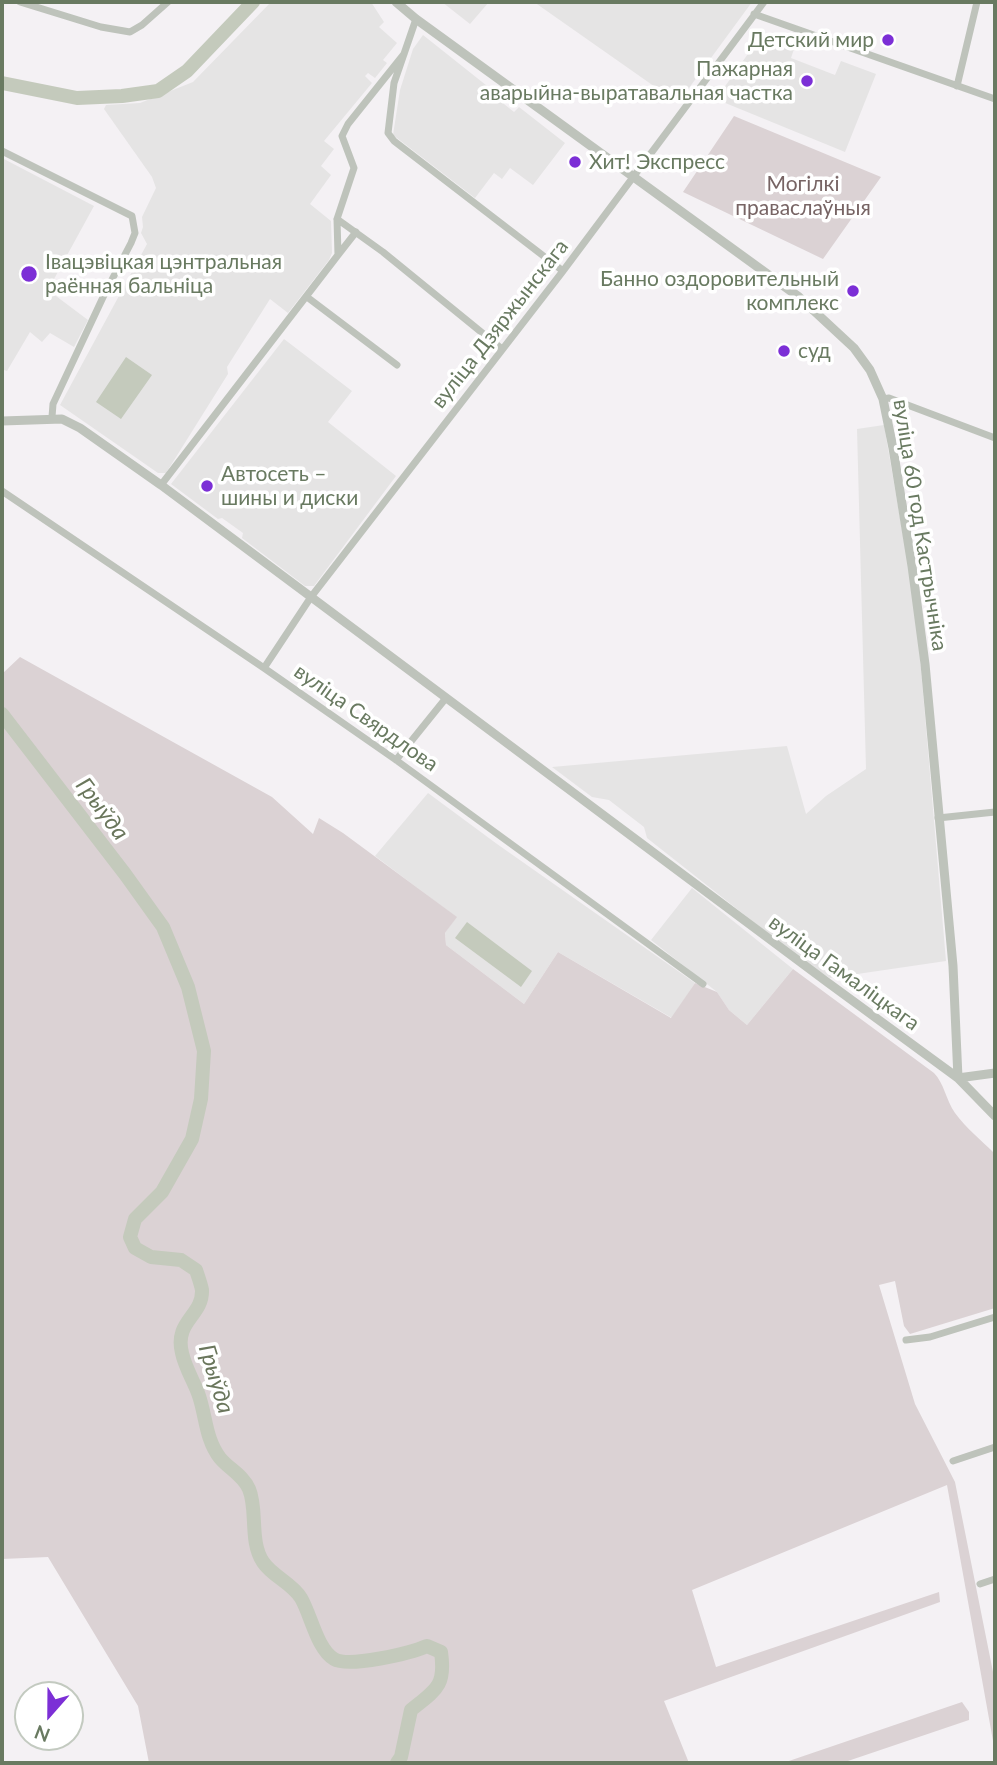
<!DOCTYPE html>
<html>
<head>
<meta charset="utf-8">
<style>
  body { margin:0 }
  #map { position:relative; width:997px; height:1765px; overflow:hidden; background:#f4f1f4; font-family:Lato,sans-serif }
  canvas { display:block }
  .frame { position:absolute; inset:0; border:4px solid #697a61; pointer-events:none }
  .north { position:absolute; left:14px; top:1681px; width:70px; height:70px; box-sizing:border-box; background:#fff; border:2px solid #c3cac0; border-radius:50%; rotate:201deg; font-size:19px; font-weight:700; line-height:28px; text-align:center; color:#697a61 }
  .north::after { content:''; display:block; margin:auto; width:24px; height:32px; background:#7c2fd6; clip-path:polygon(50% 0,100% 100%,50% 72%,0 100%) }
</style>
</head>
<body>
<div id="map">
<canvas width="997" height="1765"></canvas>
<div class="frame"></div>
<div class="north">N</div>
</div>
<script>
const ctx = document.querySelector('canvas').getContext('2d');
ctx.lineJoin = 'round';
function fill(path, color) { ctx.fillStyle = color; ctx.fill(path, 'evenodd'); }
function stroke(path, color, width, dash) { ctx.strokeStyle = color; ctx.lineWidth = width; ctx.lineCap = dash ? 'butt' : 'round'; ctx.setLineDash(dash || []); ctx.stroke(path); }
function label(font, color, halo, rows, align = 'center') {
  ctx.font = font + ' Lato,sans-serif'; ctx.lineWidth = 7; ctx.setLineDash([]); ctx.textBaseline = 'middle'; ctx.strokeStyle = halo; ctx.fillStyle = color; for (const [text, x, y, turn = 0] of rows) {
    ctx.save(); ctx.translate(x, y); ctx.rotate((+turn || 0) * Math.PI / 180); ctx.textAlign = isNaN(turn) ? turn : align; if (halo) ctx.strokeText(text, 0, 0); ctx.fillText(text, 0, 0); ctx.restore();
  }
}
fill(new Path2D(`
  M271 2H371L384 22 379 27 397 43 383 60 387 63 375 78 368 73 365 76 372 83 324 141 334 149 321 166 331 175 310 204 331 221 332 253 329 260 288 313 270 299 227 367 228 374 166 473H158L60 405 147 244 141 233 143 227 142 217 156 188 152 177 104 109 106 105 140 103 193 82Z
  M442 2H489L470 24Z
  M534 2H752L678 103Z
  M762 34 795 46 791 58 835 75 841 61 876 74 845 152 718 100 721 92Z
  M423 35 506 101 504 104 514 112 519 107 565 143 533 185 510 168 502 179 494 173 475 198 393 135 400 90 413 49Z
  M2 158 94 206 48 290 88 320 74 347 50 333 42 342 30 332 7 371 4 370 2 374Z
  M284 339 352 391 328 422 396 476 314 586H305L242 538 243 533 222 518 218 519 171 484Z
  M884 425 909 570 919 646 946 961 830 978 808 965 647 838 644 827 609 800 592 797 552 767 787 746 806 814 826 796 866 769 857 429Z
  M428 793 497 844 695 983 672 1018 558 952 524 1004 446 945 445 933 456 917 375 856Z
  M692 888 793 969 747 1025 729 1010 717 992 651 940Z`), '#e5e4e4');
fill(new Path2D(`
  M734 116 881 177 823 259 683 192Z
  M20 657 272 797 313 834 319 818 343 833 457 917 445 933 446 945 524 1004 558 952 671 1018 695 983 717 992 729 1010 747 1025 793 969 934 1073C944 1083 946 1100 955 1113 966 1128 982 1141 995 1154V1308L910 1334 904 1326 895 1281 879 1285 915 1404 955 1482 995 1682V1752L947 1485 692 1590 716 1667 939 1592 940 1602 664 1701 689 1763H149L138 1706 48 1557 2 1559V674Z
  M962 1702 969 1712V1720L842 1763H783Z`), '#dbd2d4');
fill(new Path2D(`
  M126 357 152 375 121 419 96 402Z
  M467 922 532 971 521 987 455 938Z`), '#c4cabc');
stroke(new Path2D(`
  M2 83 77 98 122 96 158 91 187 71 253 2
  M2 714 125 874 163 927 188 987 204 1051 201 1099 192 1139 162 1192 135 1219 130 1237 135 1248 151 1257 181 1260 196 1270C198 1276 201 1284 202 1290 203 1316 174 1321 182 1353 185 1367 193 1380 198 1393 206 1414 205 1439 220 1458 229 1469 243 1475 249 1489 258 1510 249 1541 263 1562 272 1576 292 1583 301 1598 311 1615 317 1649 334 1659 349 1668 411 1653 427 1646L441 1652C446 1686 436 1690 411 1710L401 1757 397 1763`), '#c4cabc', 14);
stroke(new Path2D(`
  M20 2 101 27 130 32 142 25 168 2
  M754 14 995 99
  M416 19 394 83 388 133 394 141 563 271
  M957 86 977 2
  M2 151 132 216 135 233 131 243 105 293 53 404 52 417
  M337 219 383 252 502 349
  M338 255 356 232
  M307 297 397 365
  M883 399 889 398 995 438
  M161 485 338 255 337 219 354 168 342 136 348 124 404 54
  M2 491 264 668 396 760 703 984
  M264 668 311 597 563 271 764 2
  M396 760 446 698
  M938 818 995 812
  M906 1340 930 1337 995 1317
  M953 1461 995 1447
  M980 1584 995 1579`), '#bec3bb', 7);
stroke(new Path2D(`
  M396 2 416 19 799 297 854 348 870 370 883 399 893 448 912 566 925 664 953 966 958 1078
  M2 421 62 419 80 428 161 485 827 982 958 1078 995 1116
  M958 1078 995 1073`), '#bec3bb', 9);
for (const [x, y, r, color] of [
  [888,40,7,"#7c2fd6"],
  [807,81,7,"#7c2fd6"],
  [575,162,7,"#7c2fd6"],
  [29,274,9,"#7c2fd6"],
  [853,291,7,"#7c2fd6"],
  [784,351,7,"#7c2fd6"],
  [207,486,7,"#7c2fd6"]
]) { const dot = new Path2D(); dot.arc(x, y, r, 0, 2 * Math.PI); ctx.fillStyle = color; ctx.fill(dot); stroke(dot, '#fff', 2.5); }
label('21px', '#697a61', '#fff', [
  ["Детский мир",874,40,"right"],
  ["Пажарная",793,69,"right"],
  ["аварыйна-выратавальная частка",793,93,"right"],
  ["Хит! Экспресс",589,162],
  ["Івацэвіцкая цэнтральная",45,262],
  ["раённая бальніца",45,286],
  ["Банно оздоровительный",839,279,"right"],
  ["комплекс",839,303,"right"],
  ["суд",798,351],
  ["Автосеть –",221,474],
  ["шины и диски",221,498]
], 'left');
label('21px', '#776464', '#fff', [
  ["Могілкі",803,184],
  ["праваслаўныя",803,208]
]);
label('21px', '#697a61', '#fff', [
  ["вуліца Дзяржынскага",500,324,-52],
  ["вуліца 60 год Кастрычніка",920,525,81],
  ["вуліца Свярдлова",366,718,35],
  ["вуліца Гамаліцкага",844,973,36]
]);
label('italic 23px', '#6a765c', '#fff', [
  ["Грыўда",102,809,53],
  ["Грыўда",216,1379,73]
]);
</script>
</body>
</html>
